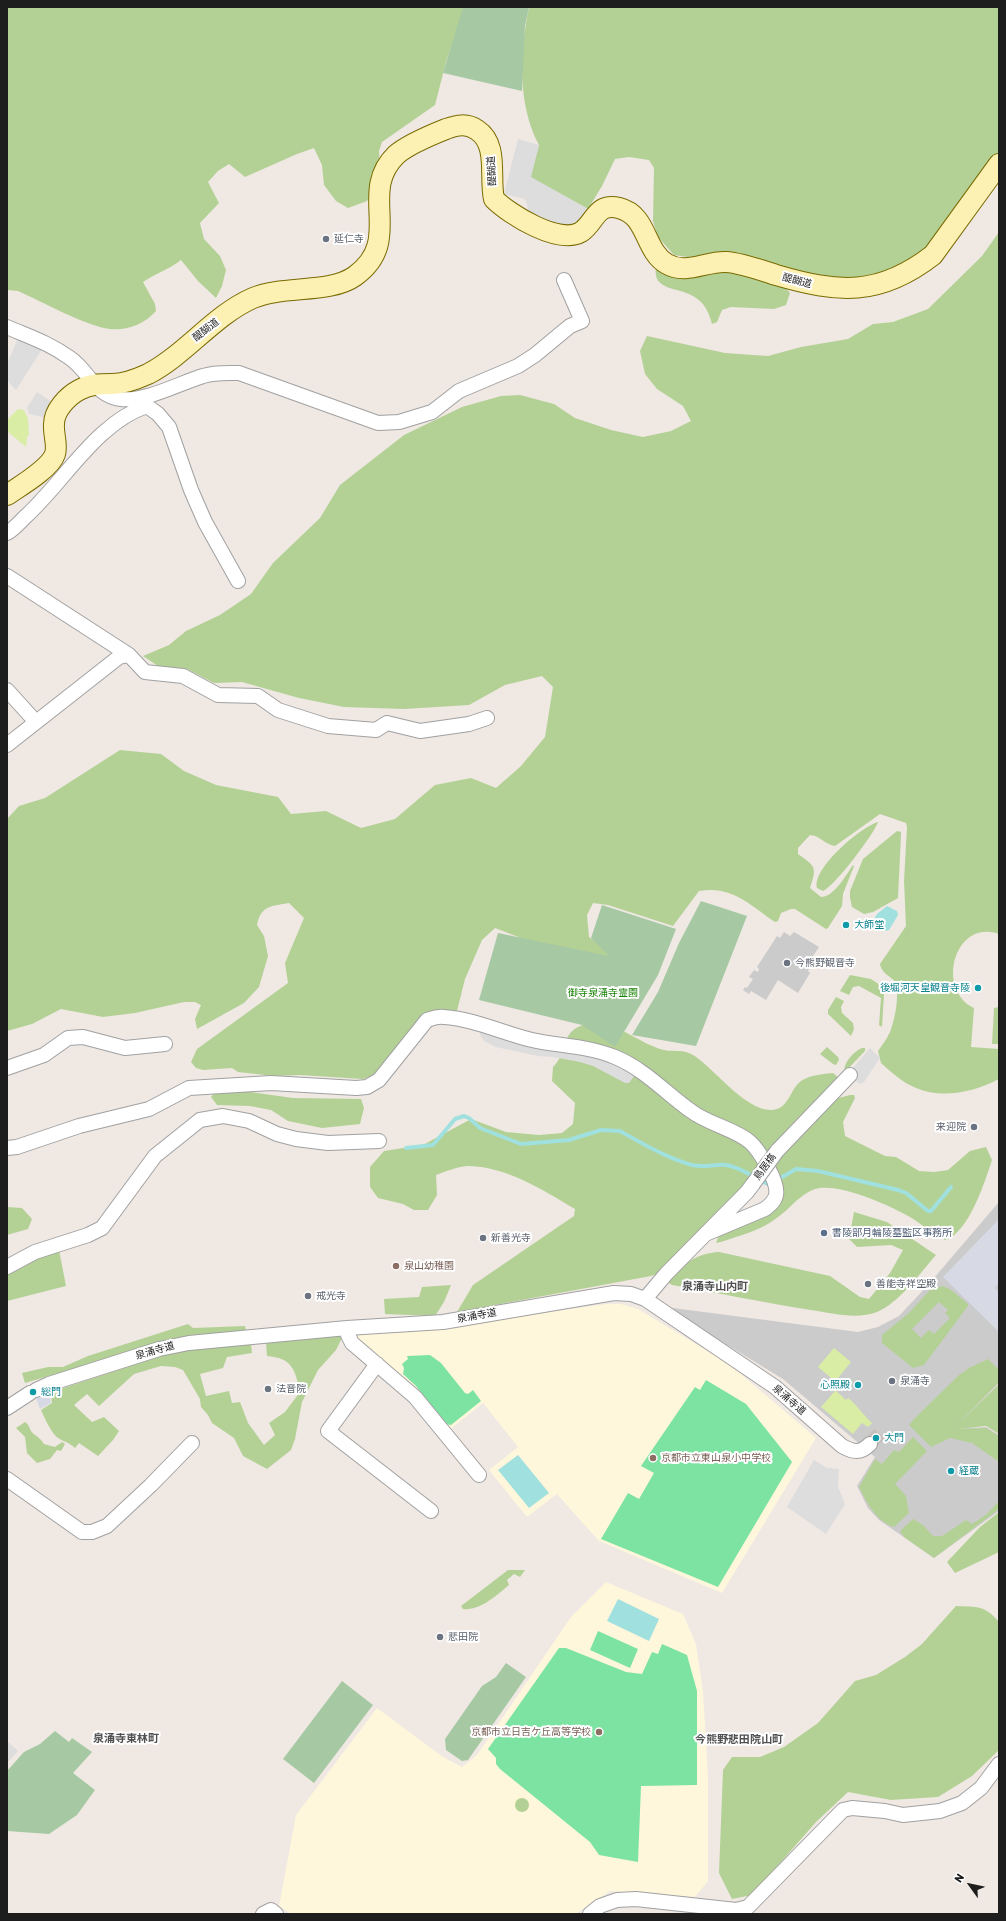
<!DOCTYPE html>
<html>
<head>
<meta charset="utf-8">
<style>
  body { margin:0 }
  #map { position:relative; width:1006px; height:1921px; overflow:hidden; background:#efe8e3; font-family:Rubik,sans-serif }
  canvas { display:block }
  .frame { position:absolute; inset:0; border:8px solid #1d1d1d; pointer-events:none }
  .north { position:absolute; left:950px; top:1865px; width:40px; height:40px; -webkit-text-stroke:3px #fff; paint-order:stroke; rotate:303deg; font-size:11px; font-weight:700; line-height:16px; text-align:center; color:#1d1d1d }
  .north::after { content:''; display:block; margin:auto; width:14px; height:18px; background:#1d1d1d; clip-path:polygon(50% 0,100% 100%,50% 72%,0 100%) }
</style>
</head>
<body>
<div id="map">
<canvas width="1006" height="1921"></canvas>
<div class="frame"></div>
<div class="north">N</div>
</div>
<script>
const ctx = document.querySelector('canvas').getContext('2d');
ctx.lineJoin = 'round';
function fill(path, color) { ctx.fillStyle = color; ctx.fill(path, 'evenodd'); }
function stroke(path, color, width, dash) { ctx.strokeStyle = color; ctx.lineWidth = width; ctx.lineCap = dash ? 'butt' : 'round'; ctx.setLineDash(dash || []); ctx.stroke(path); }
function label(font, color, halo, rows, align = 'center') {
  ctx.font = font + ' Rubik,"Noto Sans JP",sans-serif'; ctx.lineWidth = 4; ctx.setLineDash([]); ctx.textBaseline = 'middle'; ctx.strokeStyle = halo; ctx.fillStyle = color; for (const [text, x, y, turn = 0] of rows) {
    ctx.save(); ctx.translate(x, y); ctx.rotate((+turn || 0) * Math.PI / 180); ctx.textAlign = isNaN(turn) ? turn : align; if (halo) ctx.strokeText(text, 0, 0); ctx.fillText(text, 0, 0); ctx.restore();
  }
}
fill(new Path2D(`
  M606 1304H621L638 1309 729 1364 816 1438 722 1593 599 1541 557 1494 527 1517 489 1470 518 1447 483 1403 448 1431 412 1385 356 1341 359 1334 446 1327Z
  M606 1582 683 1614 696 1644 703 1691 708 1778V1881L695 1897 610 1891 575 1914H291L279 1906 296 1815 377 1708 443 1757 462 1767 477 1755 571 1617Z`), '#fff7dc');
fill(new Path2D(`
  M784 932 790 936 794 932 819 947 813 956 816 958 808 971 810 973 798 993 778 980 766 1000 751 991 749 994 743 990 745 987 747 988 753 979 749 977 754 970 758 972 759 969 757 967 777 936 780 938Z
  M999 1202V1383L954 1429 986 1427 999 1435V1511L934 1558 879 1520 868 1508 857 1486 875 1457 783 1379 665 1307 858 1332 878 1327 899 1316 928 1285Z`), '#cbcbcb');
fill(new Path2D(`
  M18 409 24 410 28 419 29 436H27L26 447 7 431V420Z
  M834 1348 851 1362 838 1378 841 1380 838 1384 840 1386 836 1391 846 1400 848 1398C858 1406 863 1415 872 1423L868 1427 862 1423 853 1434 821 1407 835 1391 831 1388 836 1382 818 1367Z`), '#d9eda5');
fill(new Path2D(`
  M7 7H463L462 16 446 62 435 105 382 142 379 151 380 169 373 190 367 201 348 208 336 201 324 185 322 165 314 148 297 154 245 177 229 164 218 171 208 182 219 203 200 223 204 239 220 256 226 270 222 286 216 298 198 281 181 260C168 270 156 273 143 282L155 304 156 311C145 324 127 331 110 329 85 326 43 302 18 291L7 290Z
  M529 7H999V153L983 172 927 252 901 272 838 280 726 255 687 257 674 255 658 237 653 221 654 168 649 160 629 157 615 159 602 186 588 209 530 177 539 145C517 104 520 51 529 7Z
  M999 232V934C955 918 935 989 974 1008L971 1047 999 1049V1079C975 1092 942 1099 916 1088 903 1083 891 1072 881 1063L878 1051C882 1045 887 1039 890 1032 895 1019 900 995 895 981 889 976 881 972 880 964L906 926 904 881 907 827 906 823 880 814 835 846C824 844 819 835 810 835L798 848V854C816 867 817 867 810 888L821 897C834 897 846 875 853 865L854 866 843 894 842 906 828 928 826 929 795 909H791L781 913 778 921 775 922C750 905 732 885 699 891L673 926 608 905 593 903 587 915 589 937 611 952 609 958 526 940 495 928 482 940 465 979 457 1011H438L377 1074 363 1079 300 1075 274 1076 238 1072 232 1068 203 1070 196 1068 191 1062 197 1049 288 983 285 963 304 918 289 903C272 906 261 905 257 925L264 936 268 956 259 987 244 1003 197 1029 195 1019 201 1005 195 1002H184L135 1013 103 1017 61 1009 32 1024 7 1031V819L19 806 45 798 120 750 161 754 184 771 216 785 278 797 291 814 326 811 361 828 395 819 435 785 471 778 496 788 521 766 545 737 553 687 542 676 505 685 469 705 404 709 344 707 299 698 242 682 214 683 187 669 158 666 143 656 169 645 186 631 220 615 251 594 273 563 320 518 340 485 404 435 462 407 501 396 520 395 554 404 575 418 611 430 643 437 671 431 691 421 683 406 657 389 645 374 640 351 647 336 725 353 768 356 801 347 848 339 873 324 893 322 928 309 982 256Z
  M656 267 722 271 742 275 785 287 790 293 786 305 774 309 731 307 722 310 717 322 712 324C709 312 704 302 693 296 678 287 652 291 656 267Z
  M878 822C874 834 835 886 823 891L817 888C812 868 861 827 878 822Z
  M897 831 901 832V835L898 898 873 912 864 914 852 907 850 898V891L863 859Z
  M850 975 871 979 883 987 884 994 882 1027 879 1025 881 998 859 986 853 987 849 995 840 991Z
  M836 997 844 1001 841 1007 842 1013 853 1023 854 1029 851 1036 828 1014V1010Z
  M999 1007V1044H992L994 1008Z
  M583 1025C590 1025 597 1024 604 1025 624 1028 641 1043 660 1049 671 1053 682 1048 693 1055 713 1067 745 1111 772 1110 789 1109 790 1089 801 1081 811 1075 822 1074 833 1073L839 1078 744 1190 657 1274 651 1276 457 1312 473 1285 574 1216 575 1209C543 1190 507 1167 469 1166 458 1166 445 1172 436 1175L437 1195 428 1210H414L403 1204 378 1198 370 1187V1167L384 1151 423 1145 471 1119 506 1132 539 1135 562 1133 573 1124 575 1103 552 1081 553 1067C568 1053 560 1032 583 1025Z
  M827 1047 838 1057 839 1060 836 1065 833 1064 820 1054Z
  M862 1048H865V1051L845 1072C842 1064 854 1051 862 1048Z
  M243 1091 293 1098 361 1099 364 1108 360 1124 322 1128 288 1121 271 1110 250 1106 217 1105 211 1097 215 1092Z
  M850 1095H854L855 1098 843 1122 845 1136 885 1156 896 1157 919 1171 934 1172 948 1170 970 1151 986 1147 992 1160C985 1181 969 1233 945 1240 932 1234 922 1224 910 1217 889 1205 838 1182 815 1189 808 1191 801 1197 795 1202 775 1222 762 1229 736 1237 729 1239 722 1242 716 1243L719 1235 772 1208V1169L775 1162 835 1099Z
  M7 1207 22 1208 32 1219 28 1229 7 1235Z
  M854 1212 887 1222 936 1255C920 1273 899 1303 877 1312 856 1320 832 1313 811 1310 765 1303 719 1293 672 1285L666 1281C682 1265 696 1253 719 1252L830 1276 860 1297 869 1299 890 1273 903 1250 891 1245 857 1247 849 1239Z
  M59 1250 66 1286 7 1301V1273L38 1257Z
  M451 1285 444 1302 435 1316 385 1314 384 1299 419 1297 422 1287Z
  M943 1286 951 1290 968 1304V1306L924 1365 913 1368 882 1343V1335L909 1313 930 1290ZM939 1302 948 1310 945 1313 950 1318 934 1334 929 1330 921 1338 912 1329Z
  M188 1324 193 1328 245 1326 246 1331 157 1344 25 1383 22 1373 48 1367H63L88 1356Z
  M342 1333V1338L336 1350 318 1370 302 1402 295 1439 291 1450 267 1469 243 1456 234 1438 212 1423 208 1415 201 1407 200 1399 183 1370 175 1367 161 1366 134 1374 99 1406 87 1394 74 1405 92 1422 104 1417 119 1431 113 1440 98 1456 79 1443 75 1448C67 1441 66 1443 58 1438 52 1434 44 1417 41 1410L52 1403 51 1392 161 1356 194 1349 251 1344 252 1353 227 1357 223 1368 200 1374 206 1396 229 1391 232 1403 240 1402 248 1423 264 1445 275 1435 269 1423 285 1412 300 1392C295 1369 292 1358 267 1356L266 1342Z
  M988 1359 999 1370V1382L953 1429 999 1384V1434L986 1426 959 1429 986 1428 999 1436V1462L972 1443 950 1438 931 1447 909 1425 915 1418 958 1376 969 1368Z
  M25 1422C29 1425 29 1427 31 1431 35 1436 40 1437 44 1444L55 1447 62 1442 65 1444 61 1451 57 1450 50 1459 37 1463 27 1453 25 1437 16 1428Z
  M913 1437 927 1451 895 1484 906 1496 909 1513 894 1527C876 1521 867 1503 859 1487L875 1459 882 1464 894 1450 899 1452Z
  M999 1501V1509L934 1558 904 1537 900 1531 913 1519 923 1525 933 1536H942L966 1520 972 1524 987 1514Z
  M999 1512V1552L955 1573 947 1562 980 1527Z
  M508 1570H525L520 1577 514 1574 507 1580 509 1585C497 1595 480 1611 463 1609L461 1606Z
  M956 1606C977 1607 985 1605 999 1622V1750L972 1776 938 1797 891 1800 848 1792 816 1822 752 1895 732 1899 719 1873 723 1770 732 1757H760L784 1747 818 1723 855 1681 876 1675 905 1657 922 1644Z
  M515 1805a7 7 0 1 1 14 0a7 7 0 1 1-14 0Z`), '#b4d195');
fill(new Path2D(`
  M463 7H529L525 26 522 91 443 73Z
  M701 901 747 916 696 1046 632 1035 658 992 679 943Z
  M602 905 676 929 658 975 615 1047 582 1025 479 1000 498 933 609 956 591 938Z
  M506 1663 526 1677 468 1760 462 1761 446 1750 445 1739 482 1686 496 1677Z
  M342 1681 373 1705 314 1783 283 1759Z
  M55 1731 69 1742 72 1738 92 1752 73 1773 95 1790 77 1815 49 1834 7 1831V1771L24 1752 40 1744Z`), '#a6c9a3');
fill(new Path2D(`
  M430 1355 441 1363 465 1393 468 1394 473 1390 481 1401 451 1425 445 1424 416 1386 403 1374 404 1368 402 1364 408 1359 407 1356Z
  M706 1380 746 1404 792 1462 718 1587 601 1539 628 1493 639 1499 654 1473 641 1466 695 1387 700 1390Z
  M598 1631 638 1649 630 1668 590 1650Z
  M662 1644 687 1655 697 1691V1785L641 1786 638 1862 599 1855 590 1842 500 1769 496 1764V1758L488 1749 559 1648H566L626 1672 642 1674 652 1652 658 1654Z`), '#7ce3a3');
fill(new Path2D(`
  M518 139 539 145 531 177 588 209 574 230 530 216 525 199 504 194Z
  M19 336 44 346 16 390 7 380V364Z
  M37 392 55 404 49 418 29 414 27 408Z
  M480 1030 602 1058 635 1075 629 1083H625L593 1066 580 1062 553 1057 538 1056 496 1047 484 1041 480 1035Z
  M870 1048 880 1058 864 1082 860 1084 847 1075Z
  M814 1460 827 1468 839 1469 838 1487 845 1504 826 1534 787 1507Z
  M7 1741 18 1751 7 1763Z`), '#ddd');
fill(new Path2D(`
  M999 1219V1283L995 1288 999 1292V1332L943 1277Z
  M50 1392 51 1403 40 1409 36 1398Z`), '#d7dae5');
fill(new Path2D(`
  M887 906 897 911 898 915 889 930 885 931 874 924 873 921 877 914Z
  M518 1455 549 1493 529 1508 498 1470Z
  M618 1599 659 1619 649 1641 607 1621Z`), '#a0e0df');
stroke(new Path2D(`
  M406 1148 433 1145 455 1119 464 1116 469 1118 480 1128 521 1144 569 1140 601 1130 620 1131C643 1144 667 1158 692 1165 704 1168 714 1164 726 1165 740 1167 755 1178 768 1184L771 1183
  M777 1180 796 1169 818 1171 898 1190 906 1193 928 1211H931L951 1187`), '#a0e0df', 4);
stroke(new Path2D(`
  M870 1444 882 1431`), '#c5bfbb', 14, [14, 7]);
const minor = new Path2D(`
  M7 327C30 337 49 343 70 358 89 371 95 396 121 399 145 402 180 383 203 376 215 372 227 373 239 373L378 423 399 422 432 412 459 391 518 366 535 355 570 326 582 321 564 280
  M7 533C14 529 20 522 25 517 63 483 97 422 147 406L158 414 169 427 191 490 205 522 238 581
  M7 576 129 655 145 672 183 676 218 695 258 696 278 710 328 726 376 730 387 723 420 731 469 724 487 718
  M7 690 35 721
  M7 745 119 657 129 655
  M7 1068 44 1055 68 1038 83 1037 125 1048 165 1044
  M7 1148 17 1147 79 1126 149 1109 189 1088 271 1083 356 1088 367 1087 379 1080 427 1020C433 1018 437 1016 444 1017 474 1019 503 1033 532 1040 559 1046 589 1046 615 1057 644 1069 666 1093 691 1111 708 1124 735 1129 750 1142 759 1150 779 1182 776 1195 775 1201 770 1205 765 1209L708 1233
  M777 1151 850 1075
  M7 1267 35 1252 88 1235 102 1228 155 1156 200 1120 223 1116 249 1121 277 1134 296 1139 328 1143 379 1141
  M645 1299 666 1274 747 1192 753 1184
  M347 1328 348 1335 352 1343 415 1397 479 1475
  M377 1364 328 1431 431 1511
  M36 1390 49 1384 159 1349 189 1343 347 1328 443 1322 614 1293 631 1294 645 1299 775 1387 842 1446C853 1452 860 1454 870 1444
  M7 1408 30 1393
  M7 1479 82 1532H92L107 1526 151 1485 192 1443
  M263 1914 271 1910 276 1914
  M590 1914 600 1906 617 1900 636 1899 736 1910 748 1907 843 1810 852 1808 885 1811 903 1815 940 1811 962 1803 981 1788 999 1764`);
const secondary = new Path2D(`
  M7 495C20 486 50 469 55 454 58 445 53 434 54 424 54 410 68 396 79 390 90 384 100 384 112 384 124 384 137 379 148 374 185 355 214 315 253 298 283 285 330 294 355 276 405 240 357 193 396 155 407 145 431 135 446 129 457 125 467 123 477 130 499 144 489 178 494 199 510 215 559 245 581 232 595 223 596 202 619 208 648 215 644 251 667 264 686 275 706 261 726 262 742 263 760 270 776 275 838 293 879 297 933 255L999 164`);
stroke(minor, '#a1a1a1', 16);
stroke(secondary, '#796a00', 22);
stroke(minor, '#fff', 14);
stroke(secondary, '#fdf0b3', 20);
const minorBridge = new Path2D(`
  M753 1184 777 1151`);
stroke(minorBridge, '#a1a1a1', 16, []);
stroke(minorBridge, '#fff', 14);
for (const [x, y, r, color] of [
  [326,239,4,"#6b7280"],
  [846,925,4,"#0f9aa8"],
  [787,963,4,"#6b7280"],
  [978,988,4,"#0f9aa8"],
  [974,1127,4,"#6b7280"],
  [824,1233,4,"#5c6f8a"],
  [483,1238,4,"#6b7280"],
  [396,1266,4,"#8d6e63"],
  [868,1284,4,"#6b7280"],
  [308,1296,4,"#6b7280"],
  [892,1381,4,"#6b7280"],
  [858,1385,4,"#0f9aa8"],
  [268,1389,4,"#6b7280"],
  [33,1392,4,"#0f9aa8"],
  [876,1438,4,"#0f9aa8"],
  [653,1458,4,"#8d6e63"],
  [951,1471,4,"#0f9aa8"],
  [440,1637,4,"#6b7280"],
  [599,1732,4,"#8d6e63"]
]) { const dot = new Path2D(); dot.arc(x, y, r, 0, 2 * Math.PI); ctx.fillStyle = color; ctx.fill(dot); stroke(dot, '#fff', 1.5); }
label('10px', '#1d1d1d', '#fff', [
  ["醍醐道",492,171,-93],
  ["醍醐道",797,281,15],
  ["醍醐道",206,330,-38],
  ["鳥居𣘺",765,1167,-54],
  ["泉涌寺道",477,1316,-10],
  ["泉涌寺道",155,1351,-16],
  ["泉涌寺道",789,1400,41]
]);
label('10px', '#5b616d', '#fff', [
  ["延仁寺",334,239],
  ["今熊野観音寺",795,963],
  ["来迎院",966,1127,"right"],
  ["新善光寺",491,1238],
  ["善能寺祥空殿",876,1284],
  ["戒光寺",316,1296],
  ["泉涌寺",900,1381],
  ["法音院",276,1389],
  ["悲田院",448,1637]
], 'left');
label('10px', '#0d838f', '#fff', [
  ["大師堂",854,925],
  ["後堀河天皇観音寺陵",970,988,"right"],
  ["心照殿",850,1385,"right"],
  ["総門",41,1392],
  ["大門",884,1438],
  ["経蔵",959,1471]
], 'left');
label('10px', '#188205', '#fff', [
  ["御寺泉涌寺霊園",603,993]
]);
label('10px', '#4e5e75', '#fff', [
  ["書陵部月輪陵墓監区事務所",832,1233]
], 'left');
label('10px', '#785e54', '#fff', [
  ["泉山幼稚園",404,1266],
  ["京都市立東山泉小中学校",661,1458],
  ["京都市立日吉ケ丘高等学校",591,1732,"right"]
], 'left');
label('bold 11px', '#505050', '#fff', [
  ["泉涌寺山内町",715,1287],
  ["泉涌寺東林町",126,1739],
  ["今熊野悲田院山町",739,1740]
]);
</script>
</body>
</html>
